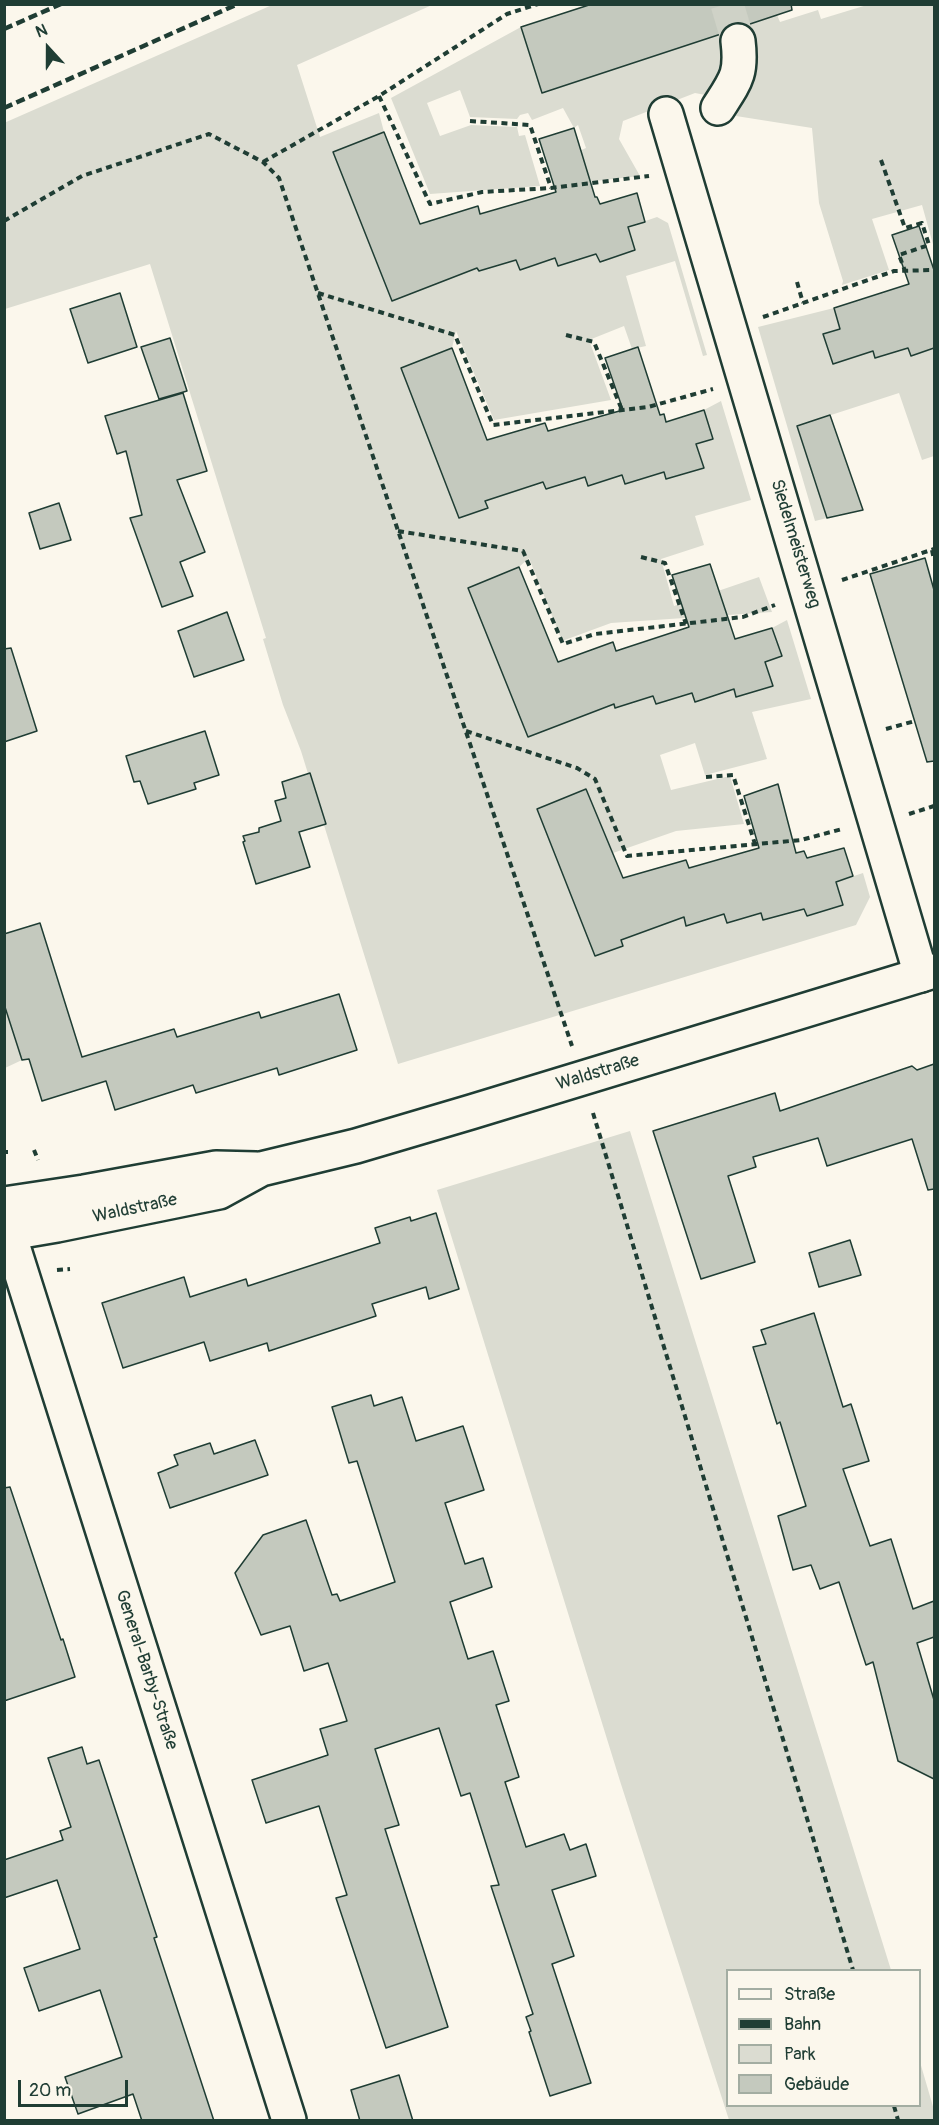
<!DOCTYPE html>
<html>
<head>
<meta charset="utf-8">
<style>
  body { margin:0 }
  #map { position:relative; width:939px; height:2125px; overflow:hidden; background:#fbf7ec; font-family:Pangolin,sans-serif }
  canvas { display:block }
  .frame { position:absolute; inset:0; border:6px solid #1f3d34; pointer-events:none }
  .legend { position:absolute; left:726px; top:1969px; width:195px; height:138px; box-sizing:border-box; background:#fbf7ec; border:2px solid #a3ada2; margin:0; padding:8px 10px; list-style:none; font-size:18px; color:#1f3d34 }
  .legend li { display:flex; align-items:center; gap:12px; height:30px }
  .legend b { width:30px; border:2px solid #a3ada2 }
  .north { position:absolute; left:18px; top:18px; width:60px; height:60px; -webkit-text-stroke:4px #fbf7ec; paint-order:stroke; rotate:339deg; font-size:16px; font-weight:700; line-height:24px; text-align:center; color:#1f3d34 }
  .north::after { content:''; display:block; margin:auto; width:21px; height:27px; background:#1f3d34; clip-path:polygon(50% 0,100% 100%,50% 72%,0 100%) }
  .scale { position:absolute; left:18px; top:2080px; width:110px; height:27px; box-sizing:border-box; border:3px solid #1f3d34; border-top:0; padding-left:8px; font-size:18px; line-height:21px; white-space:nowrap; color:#1f3d34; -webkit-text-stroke:4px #fbf7ec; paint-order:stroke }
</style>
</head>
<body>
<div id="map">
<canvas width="939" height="2125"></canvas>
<div class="frame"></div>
<ul class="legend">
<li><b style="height:8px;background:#fbf7ec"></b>Straße</li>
<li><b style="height:8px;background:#1f3d34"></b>Bahn</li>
<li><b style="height:16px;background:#dbdcd1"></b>Park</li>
<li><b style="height:16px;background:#c4c9be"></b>Gebäude</li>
</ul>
<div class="north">N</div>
<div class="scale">20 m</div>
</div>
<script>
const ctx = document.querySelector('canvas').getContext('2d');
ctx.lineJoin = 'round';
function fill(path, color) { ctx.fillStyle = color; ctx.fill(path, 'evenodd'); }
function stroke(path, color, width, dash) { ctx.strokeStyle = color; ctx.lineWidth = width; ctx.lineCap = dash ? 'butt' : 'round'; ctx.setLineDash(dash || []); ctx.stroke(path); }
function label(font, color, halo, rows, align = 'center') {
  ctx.font = font + ' Pangolin,sans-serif'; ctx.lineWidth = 6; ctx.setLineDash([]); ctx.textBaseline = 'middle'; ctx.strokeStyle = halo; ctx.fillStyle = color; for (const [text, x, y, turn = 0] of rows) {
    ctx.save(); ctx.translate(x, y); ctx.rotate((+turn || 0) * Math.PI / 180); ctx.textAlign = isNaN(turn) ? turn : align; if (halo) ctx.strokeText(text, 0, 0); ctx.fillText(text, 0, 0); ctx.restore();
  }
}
fill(new Path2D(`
  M272 5H432L297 65 320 137 379 113 384 132 333 153 392 301 442 281 476 264 479 271 516 260 520 270 555 258 558 266 596 254 601 262 635 250 628 227 657 217 668 223 707 355 703 356 675 261 626 276 646 346 632 349 624 326 589 340 611 400 494 420 456 331 452 348 401 368 459 518 487 508 485 501 543 482 546 489 585 477 588 486 622 475 625 484 664 472 667 479 704 468 696 444 712 438 704 410 721 401 751 500 695 516 704 545 661 559 674 606 759 577 772 612 611 623 562 641 529 558 519 567 468 588 528 737 612 700 615 707 653 696 656 704 692 693 695 702 734 689 736 697 765 662 781 656 772 628 787 620 811 699 752 712 767 759 705 775 695 743 660 755 671 790 730 776 744 824 676 831 613 853 586 789 538 809 595 956 623 946 621 940 684 917 687 925 724 914 727 923 761 913 763 920 804 909 808 916 843 905 836 882 863 873 870 897 856 925 398 1064 301 751 283 705 263 639 266 638 150 264 5 309 4 123Z
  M867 5H934V248L922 205 872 219 889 270 842 285 843 281 819 203 812 128 736 116 745 79 740 27 777 15 780 22 818 10 821 19Z
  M521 27 542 93 731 30 716 97 695 93 623 121 619 139 640 176 559 185 577 152 586 148 578 125 574 128 563 108 532 120 528 113 520 115 517 119 470 117 460 90 427 103 440 136 471 125 517 127 519 136 525 135 540 186 430 194 391 98Z
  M834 308 840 329 823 334 833 364 873 351 876 358 908 348 911 356 934 348V456L922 460 899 393 797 426 827 518 815 521 758 327Z
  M4 1004 22 1060 5 1068H4Z
  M630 1131 891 1970H728V2106H920V2062L934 2110V2120H729L620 1781 437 1190Z`), '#dbdcd1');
const building = new Path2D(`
  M592 4H791L792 10 747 25 736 22 727 26 721 34 542 93 521 27Z
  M574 128 595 197H597L600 204 637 193 645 222 628 227 635 250 600 262 596 254 558 266 555 258 520 270 516 260 479 271 477 268 392 301 333 152 384 132 420 224 478 206 480 214 556 192 539 139Z
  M919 226 934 270V348L911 356 908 348 875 358 873 351 833 364 823 334 840 329 834 308 909 284 892 235Z
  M120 293 137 347 88 363 70 309Z
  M170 338 187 391 159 399 141 347Z
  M638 347 660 415 664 414 666 422 704 410 713 439 696 444 704 468 666 479 664 472 625 484 622 475 588 486 585 477 546 489 543 482 485 501 488 508 459 518 401 368 452 348 487 440 545 423 548 431 623 410 605 358Z
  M183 393 207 471 177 480 205 552 180 562 193 596 162 607 130 518 142 515 126 451 117 454 105 416Z
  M830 415 863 510 827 518 797 426Z
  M59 503 71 540 40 549 29 513Z
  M925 558 934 590V761L927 762 870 574Z
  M710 564 735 639 772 628 782 656 765 662 773 686 736 697 734 689 695 702 692 693 656 704 653 696 615 708 614 704 528 737 468 588 519 567 558 662 613 642 616 651 689 627 672 575Z
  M227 612 244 660 194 677 178 631Z
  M11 648 37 731 4 742V649Z
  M205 731 219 775 194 783 196 789 148 804 140 781 134 782 126 756Z
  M310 773 326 824 299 832 310 867 256 884 243 842 245 841 243 836 259 832V828L281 821 275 801 286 798 282 782Z
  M778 784 796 853 804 851 807 858 844 848 853 876 836 882 843 905 807 916 804 909 763 920 761 913 727 923 724 914 686 926 684 917 621 940 623 946 595 956 537 809 586 789 623 878 686 860 689 868 759 848 744 796Z
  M40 923 82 1057 174 1029 177 1037 259 1012 261 1018 339 994 357 1050 279 1075 277 1068 196 1093 193 1085 115 1110 106 1081 42 1101 29 1059 22 1060 4 1004V934Z
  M934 1064V1189L928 1190 912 1139 827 1166 818 1138 753 1157 756 1167 728 1176 755 1262 701 1279 653 1131 775 1093 780 1111 912 1066 917 1070Z
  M436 1213 459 1289 429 1299 426 1287 372 1304 376 1316 269 1351 267 1343 210 1361 204 1342 123 1368 102 1303 184 1277 190 1297 246 1279 248 1286 380 1243 375 1228 410 1217 411 1221Z
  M850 1240 861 1275 819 1287 809 1253Z
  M814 1313 843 1407 851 1404 869 1461 843 1469 870 1546 891 1539 913 1609 934 1601V1637L917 1643 934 1700V1779L898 1761 873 1662 866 1665 839 1582 820 1589 811 1565 793 1570 778 1516 806 1506 780 1422 777 1424 753 1347 766 1344 761 1330Z
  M371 1395 374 1406 402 1397 416 1441 463 1426 484 1490 445 1503 465 1564 483 1558 492 1587 450 1602 468 1659 493 1651 509 1701 496 1705 519 1777 505 1782 526 1847 564 1834 570 1850 586 1844 596 1876 552 1890 574 1956 552 1964 591 2083 550 2096 529 2032 531 2031 526 2017 533 2014 491 1886 499 1885 470 1793 461 1796 439 1728 375 1749 399 1825 385 1829 448 2027 386 2048 336 1898 347 1895 319 1806 266 1823 252 1780 328 1755 320 1729 347 1721 328 1663 304 1671 290 1626 261 1635 235 1573 263 1535 306 1520 332 1595 337 1594 340 1601 395 1582 357 1461 349 1463 332 1407Z
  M255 1440 268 1475 170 1508 158 1473 178 1465 174 1455 210 1443 214 1454Z
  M10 1487 61 1640 63 1639 75 1677 4 1701V1488Z
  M82 1747 87 1764 99 1760 157 1937 154 1938 214 2121H142L133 2094 78 2114 65 2077 122 2057 100 1990 39 2011 24 1968 80 1949 57 1880 4 1898V1860L63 1840 60 1831 71 1827 48 1758Z
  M399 2075 413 2121H360L351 2090Z`);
fill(building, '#c4c9be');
stroke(building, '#1f3d34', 1.5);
stroke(new Path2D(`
  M727 4 738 41`), '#cfd2c7', 33, [33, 16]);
const minor = new Path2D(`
  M718 108C736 80 742 74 738 41
  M666 114C752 400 838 687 921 975
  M4 1218 289 2120`);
const major = new Path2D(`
  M4 1204 84 1192 216 1168 256 1169
  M4 1234 57 1225 219 1192 261 1169 356 1146 471 1112 934 971`);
stroke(minor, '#1f3d34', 38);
stroke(major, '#1f3d34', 38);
stroke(new Path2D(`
  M379 96 430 204 482 192 551 188 649 176
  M470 121 530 125 551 188
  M881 160 905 228 922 223 929 245 899 255 905 271
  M263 162 379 96 507 14 538 4
  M4 221 82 176 209 134 263 162 279 178 572 1046
  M797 282 803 303
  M318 293 455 335 493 425 648 407 713 389
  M763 317 894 271 934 270
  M566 335 594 342 622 410
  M398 531 523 551 563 644 595 634 743 617 775 605
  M932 550 934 560
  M641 557 665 563 686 624
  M842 580 934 549
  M886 729 915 721
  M466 731 577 768 595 779 627 856 801 840 842 829
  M706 777 733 775 755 844
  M909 814 934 806
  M593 1113 853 1970
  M34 1150 38 1160
  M4 1152H8
  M57 1270 70 1269
  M894 2106 898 2120`), '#1f3d34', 4, [6, 4.5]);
stroke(minor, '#fbf7ec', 33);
stroke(major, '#fbf7ec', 33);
stroke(new Path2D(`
  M4 29 61 4
  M4 108 238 4`), '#1f3d34', 4.5, [9, 4.5]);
label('18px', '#1f3d34', '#fbf7ec', [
  ["Siedelmeisterweg",795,544,73],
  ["Waldstraße",598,1073,-17],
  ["Waldstraße",135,1209,-12],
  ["General-Barby-Straße",146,1670,72]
]);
</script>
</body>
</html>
